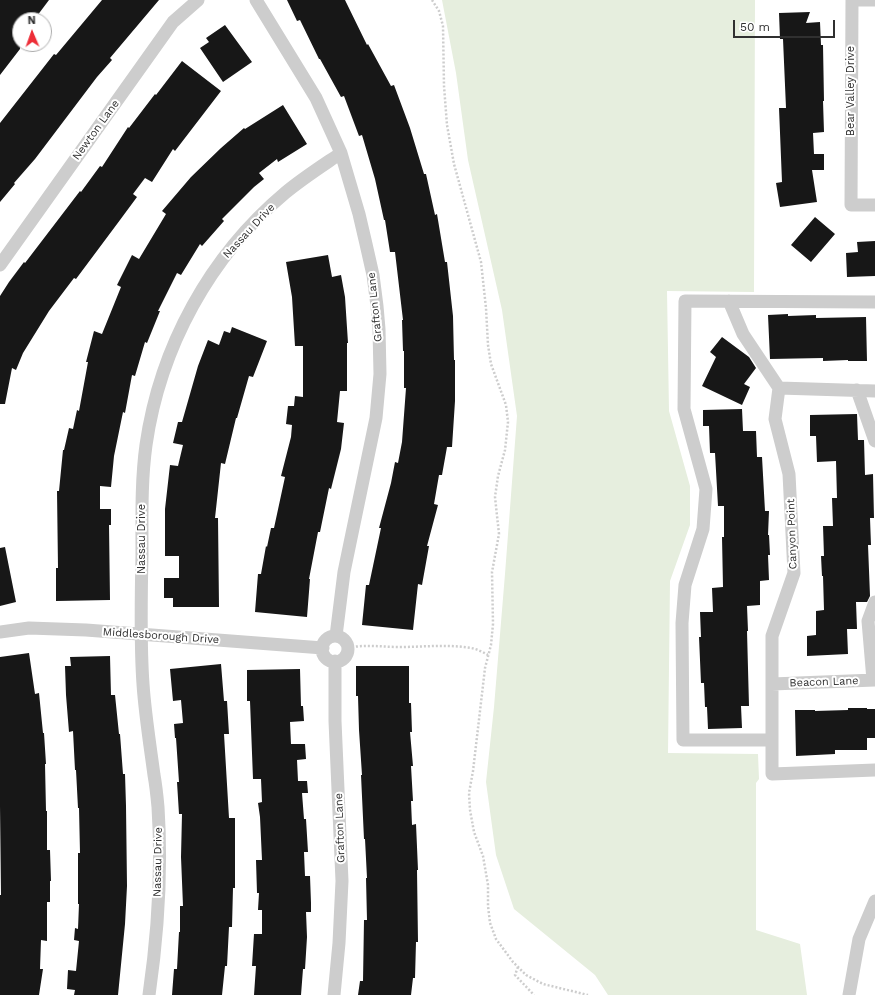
<!DOCTYPE html>
<html>
<head>
<meta charset="utf-8">
<style>
  body { margin:0 }
  #map { position:relative; width:875px; height:995px; overflow:hidden; background:#fff; font-family:"Work Sans",sans-serif }
  canvas { display:block }
  .north { position:absolute; left:12px; top:12px; width:40px; height:40px; box-sizing:border-box; background:#fff; border:1px solid #acacac; border-radius:50%; rotate:358deg; font-size:11px; font-weight:700; line-height:16px; text-align:center; color:#303030 }
  .north::after { content:''; display:block; margin:auto; width:14px; height:18px; background:#ed2d37; clip-path:polygon(50% 0,100% 100%,50% 72%,0 100%) }
  .scale { position:absolute; left:733px; top:20px; width:102px; height:18px; box-sizing:border-box; border:2px solid #303030; border-top:0; padding-left:5px; font-size:12px; line-height:14px; white-space:nowrap; color:#303030; -webkit-text-stroke:3px #fff; paint-order:stroke }
</style>
</head>
<body>
<div id="map">
<canvas width="875" height="995"></canvas>
<div class="north">N</div>
<div class="scale">50 m</div>
</div>
<script>
const ctx = document.querySelector('canvas').getContext('2d');
ctx.lineJoin = 'round';
function fill(path, color) { ctx.fillStyle = color; ctx.fill(path, 'evenodd'); }
function stroke(path, color, width, dash) { ctx.strokeStyle = color; ctx.lineWidth = width; ctx.lineCap = dash ? 'butt' : 'round'; ctx.setLineDash(dash || []); ctx.stroke(path); }
function label(font, color, halo, rows, align = 'center') {
  ctx.font = font + ' "Work Sans",sans-serif'; ctx.lineWidth = 4; ctx.setLineDash([]); ctx.textBaseline = 'middle'; ctx.strokeStyle = halo; ctx.fillStyle = color; for (const [text, x, y, turn = 0] of rows) {
    ctx.save(); ctx.translate(x, y); ctx.rotate((+turn || 0) * Math.PI / 180); ctx.textAlign = isNaN(turn) ? turn : align; if (halo) ctx.strokeText(text, 0, 0); ctx.fillText(text, 0, 0); ctx.restore();
  }
}
fill(new Path2D(`
  M442 0H755L754 292 667 291 669 411 690 486V525L670 581 668 753 758 754 759 779 756 783V930L800 944 807 995H608L595 975 514 909 496 855 486 782 494 707 505 574 517 416 502 310 468 160 456 73Z`), '#e6eede');
fill(new Path2D(`
  M0 0H49L34 20H20V49L0 75Z
  M102 0H159L110 58 112 60 97 77 35 159 14 183 15 184 0 202V123L54 54 56 55Z
  M287 0H345L367 45 368 44 391 86 394 85 410 128 424 174H426L435 215 437 214 445 262H447L453 316 454 360H455V401L452 447H447L442 475H439L434 504 438 505 427 546H429L422 585 418 584 413 630 362 625 366 585H369L381 528H379L391 483 395 462 398 463 402 442 406 388H404V351H403L402 320H403L395 252H390L385 220H384L375 179 362 135 359 136 344 96 341 97 320 59H319L300 20 297 21Z
  M810 12 806 23 820 22 821 45H823L824 101H823L824 132 813 133 814 154H824V170H812L817 202 780 207 776 183 782 182 779 108H786L783 39H780L779 13Z
  M225 25 252 62 223 82 200 48 209 42 206 38Z
  M182 61 221 91 175 151 173 149 152 182 145 178 133 194 137 197 120 220 76 279 74 278 49 311 23 353 16 370 12 368 5 404H0V296L9 282 24 262 25 263 80 191 81 192 100 166 102 167 128 127 129 128 155 94 156 95Z
  M283 105 307 144 278 162 277 159 259 173 264 179 254 187 222 219 224 221 202 246 200 244 181 275 177 273 158 311H160L147 343 145 342 135 376 132 375 125 413 123 412 114 456 111 487 100 486V509H111V525H109L110 600 56 601V568H58L57 491H59L63 450H64L69 428 73 429 77 410 79 411 88 362H86L94 331 102 334 121 287 117 285 132 255 139 259 166 214 162 211 191 177 221 148 244 128 245 129Z
  M815 217 835 234 811 262 791 245Z
  M875 241V276L847 277 846 253 858 252 857 242Z
  M328 255 332 277 341 275 345 297 348 343H347V391H340L337 422 344 423 341 449 331 489 329 488 320 532H318L309 579H310L307 617 255 612 258 574H261L266 546 267 547 271 528H274L285 477 281 476 291 437 292 425 286 424 288 406H294L295 396 303 397V346H295L292 297 286 262Z
  M788 314V316L816 315V318L866 317 867 361H848V360L823 361V358L770 359 768 315Z
  M232 327 267 341 253 377 249 376 237 418H236L225 464 221 463 215 518H218L219 607H173V598H164V578H179V556H165V509L170 465 178 466 183 445 173 443 178 422H182L198 366 208 340 219 345 224 331 230 333Z
  M722 337 749 357 756 368 744 384 750 387 742 405 702 386 716 357 710 352Z
  M742 409 743 431H756L757 457H762L765 511H769L768 535H769L770 555H768L769 580 760 581V605L747 606 748 631H747L749 706H741L742 728 708 729 707 707H705L704 683H701L699 637H701L700 612H713L712 588 723 587 722 537H724V506H718L715 453H710L709 426H703V410Z
  M857 414 858 440H864L865 475 873 474 874 518H870L871 545H868L870 596 867 602H856L857 629H847L848 654 807 656V636L816 635V611L824 610 823 576H822L821 556H824L823 526H833L832 498H837L836 461 817 462 816 436H810V415Z
  M5 547 16 602 0 606V548Z
  M29 653 35 694 39 693 43 733H44L46 764H45L46 811H47V850H50L51 881H50V902H47V941L41 940 40 969H43L39 995H0V895H1L0 806V657Z
  M110 656 111 695H115L119 734H120L123 774H125L126 806 127 886 125 924 118 995H74L75 990 67 989 68 970 76 971 79 941 74 940 75 928 78 929 79 904H78V853H80L79 808H78L76 770H75L73 731 69 732 66 695 65 666H71L70 657Z
  M221 664 224 701H227L229 734H224L229 818H235V888H233L232 927H229L227 966H225L222 995H172L174 969H177L179 932H180V906H183L181 857 182 814H179L177 782H179L176 738H175L174 724 183 723 181 700 173 701 170 669Z
  M356 666H409V703H411L412 732H410L413 766H411L413 801H411L412 825 416 824 418 870H417L418 942H416L415 978H413L411 995H358L360 981H363L364 920H367L366 878H367L365 839H364L361 775H362L359 730 358 696H356Z
  M300 669 301 706H303L304 721 290 722 291 744H305L306 759 297 760 298 781H307L308 793H302L304 819H306L308 852H304L305 876H310L311 903V912H306L307 937 305 969H303L301 995H254L256 966H252L254 934H262V910H258L259 893H257L256 860H262L260 817 258 803 262 802 261 779H253L250 701H247V670Z
  M848 708H867V709H875V738H867V750H835V754L796 756 795 710H815V711L848 710Z`), '#171717');
stroke(new Path2D(`
  M432 0 439 11 443 26 444 86 447 125 454 164 481 262 486 308 488 345 491 364 506 405 508 422 505 450 498 476 495 497 499 534 492 572 493 624 491 645 485 668 473 771 469 793 470 810 474 832 483 856 488 885V906L490 923 496 939 513 962 526 975 543 984 588 995
  M348 648C365 644 382 647 400 647 424 647 447 644 471 648 477 649 483 652 488 655
  M518 967 515 975 534 995`), '#cdcdcd', 2.5, [2, 2]);
stroke(new Path2D(`
  M256 0 316 98 341 153 359 214 366 244 373 275 377 306 379 329 380 374 376 418 350 543 344 572 336 636
  M875 0H852L851 205H875
  M0 265 173 22 198 0
  M729 301 743 334 779 388
  M779 388 775 419 789 474 794 573 772 636V774L875 770
  M779 388 875 391
  M857 390 875 441
  M0 632 29 628 86 630 323 648
  M322 649a13 13 0 1 1 26 0a13 13 0 1 1-26 0Z
  M873 680 868 621 875 602
  M772 684 875 680
  M772 740H683L682 623 685 585 703 529 706 489 684 409 685 301 875 302
  M149 995C158 933 162 869 158 807 157 796 156 786 154 775 150 745 145 714 143 684 140 641 141 598 142 555 142 518 141 481 146 445 160 347 210 256 285 193 303 178 322 166 341 153
  M334 995 339 943 342 881 335 721V661
  M849 995 859 939 875 901`), '#cdcdcd', 13);
label('11px', '#303030', '#fff', [
  ["Bear Valley Drive",851,91,-90],
  ["Newton Lane",96,130,-54],
  ["Nassau Drive",249,231,-47],
  ["Grafton Lane",375,307,-96],
  ["Canyon Point",792,534,-92],
  ["Nassau Drive",142,539,-90],
  ["Middlesborough Drive",161,636,4],
  ["Beacon Lane",824,682,-2],
  ["Grafton Lane",340,828,-92],
  ["Nassau Drive",158,862,-89]
]);
</script>
</body>
</html>
